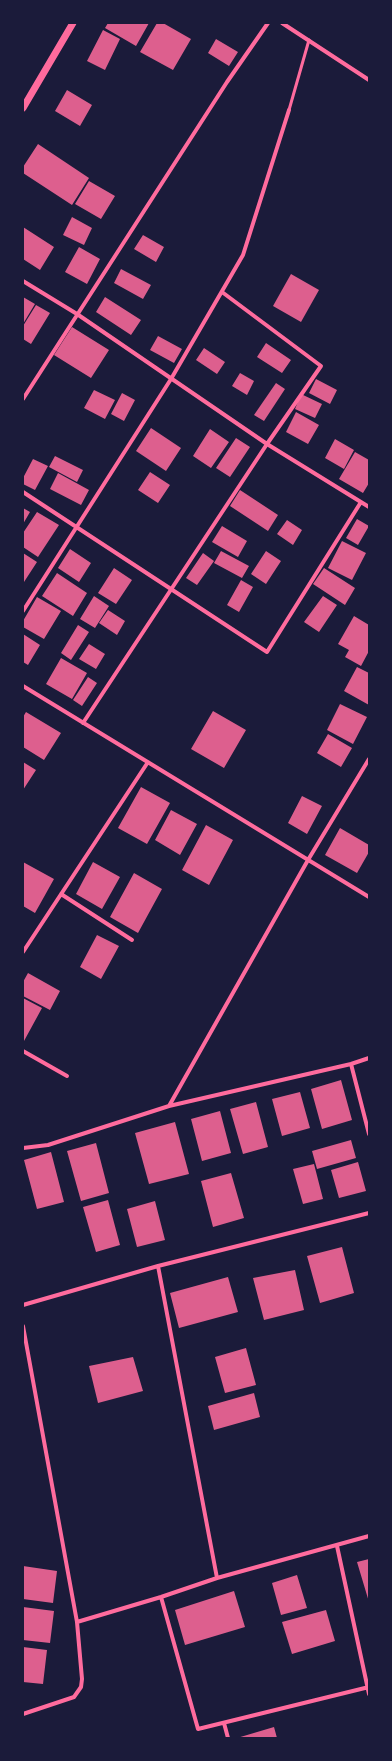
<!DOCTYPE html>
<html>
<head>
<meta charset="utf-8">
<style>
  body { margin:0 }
  #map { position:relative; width:392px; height:1761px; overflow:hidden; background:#1b1b3a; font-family:"IBM Plex Sans",sans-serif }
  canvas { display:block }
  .frame { position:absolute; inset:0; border:24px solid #1b1b3a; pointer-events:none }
</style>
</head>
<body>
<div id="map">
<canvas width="392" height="1761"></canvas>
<div class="frame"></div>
</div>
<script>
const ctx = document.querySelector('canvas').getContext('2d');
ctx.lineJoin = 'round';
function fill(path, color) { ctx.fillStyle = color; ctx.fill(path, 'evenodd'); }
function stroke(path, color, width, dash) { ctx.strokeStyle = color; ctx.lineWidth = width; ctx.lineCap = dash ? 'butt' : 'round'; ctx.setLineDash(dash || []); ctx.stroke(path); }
fill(new Path2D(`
  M108 23H149L136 46 105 28Z
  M157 23H163L191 39 173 70 140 52Z
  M103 30 120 39 105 70 87 61Z
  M216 39 238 52 229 66 208 53Z
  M67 90 92 105 80 126 55 111Z
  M38 144 89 178 72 205 23 173V167Z
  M89 181 115 196 101 219 75 204Z
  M72 217 92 228 84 245 63 235Z
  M23 227 54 247 40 270 23 259Z
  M143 235 164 247 156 262 134 249Z
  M79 247 100 259 87 284 65 272Z
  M121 269 151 285 143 299 114 283Z
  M291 274 319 290 301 322 273 306Z
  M23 297 35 304 23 324Z
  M105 297 141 320 131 335 96 312Z
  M36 305 50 313 31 344 23 339V326Z
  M72 327 109 350 91 378 54 355Z
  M158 336 182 349 174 363 150 350Z
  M266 343 291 360 282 373 257 357Z
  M204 348 225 362 217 374 196 360Z
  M240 373 254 381 247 395 232 386Z
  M316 379 337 390 330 404 309 393Z
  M276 383 285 389 264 421 254 415Z
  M94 390 115 400 105 419 84 408Z
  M122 393 135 400 124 421 111 414Z
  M301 394 322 404 315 418 295 409Z
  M296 412 319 425 308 444 286 432Z
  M151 428 181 448 166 471 136 451Z
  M210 429 229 442 211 468 193 456Z
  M236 438 250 447 230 477 216 468Z
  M335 439 354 450 344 469 325 458Z
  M355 452 369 460V483L363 493 339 479Z
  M55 456 83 470 77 482 49 467Z
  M33 459 48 466 35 490 23 484V478Z
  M150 472 170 485 158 503 138 490Z
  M58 473 89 490 81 505 50 489Z
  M240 490 278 515 268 531 230 506Z
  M23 508 30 512 23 524Z
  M37 512 59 525 38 557 23 547V533Z
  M357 519 369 526 358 545 346 538Z
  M287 520 302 530 293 545 277 534Z
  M222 526 247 541 238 557 212 542Z
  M342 541 366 553 352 580 328 568Z
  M70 549 91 563 79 582 58 568Z
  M221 551 249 566 242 578 214 563Z
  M266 551 281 561 266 584 251 574Z
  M23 553 37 562 24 582H23Z
  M203 553 214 561 197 585 186 578Z
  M114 568 132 580 116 604 98 593Z
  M324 568 355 588 345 605 313 584Z
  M57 573 87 593 73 616 42 596Z
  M241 580 253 587 239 612 227 605Z
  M94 596 109 606 95 628 80 619Z
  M323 596 337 605 319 632 304 622Z
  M37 597 61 611 44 639 23 627V621Z
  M108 610 125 621 117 635 99 623Z
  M354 616 369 625V651L361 666 345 657 349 650 338 644Z
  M78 625 89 632 71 660 61 653Z
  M23 634 40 645 28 665 23 662Z
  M89 644 105 654 96 669 79 659Z
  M61 658 87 673 72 699 46 684Z
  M357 667 369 673V705L344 691Z
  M88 677 97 683 82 706 73 700Z
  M340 704 367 717 353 744 327 730Z
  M213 711 246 730 224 768 191 749Z
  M26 712 61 733 44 760 23 747V717Z
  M328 734 352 748 341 767 317 753Z
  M23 762 36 770 23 790Z
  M141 787 170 803 147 844 118 828Z
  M302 796 322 806 307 834 288 823Z
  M171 810 197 824 180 855 155 840Z
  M206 825 233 840 209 885 182 870Z
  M340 828 369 845V852L357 873 325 855Z
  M23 862 54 879 35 913 23 906Z
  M93 862 120 877 102 909 76 894Z
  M134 873 162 889 138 933 110 917Z
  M97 935 119 946 101 979 80 967Z
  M28 973 60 991 50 1010 23 996V982Z
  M23 998 42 1008 24 1041 23 1040Z
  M341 1080 352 1120 322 1129 311 1089Z
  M300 1092 310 1128 282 1136 272 1099Z
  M256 1102 268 1147 243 1154 230 1109Z
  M220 1111 231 1153 202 1161 191 1119Z
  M175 1122 189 1174 149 1184 135 1133Z
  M351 1140 356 1158 317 1169 312 1151Z
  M96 1143 109 1193 81 1201 67 1151Z
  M51 1152 64 1202 37 1209 24 1160Z
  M358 1162 366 1191 339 1198 331 1170Z
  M314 1164 323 1199 303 1204 293 1169Z
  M231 1173 244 1218 213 1227 201 1181Z
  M108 1200 120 1245 96 1252 83 1207Z
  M155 1201 165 1240 137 1247 127 1209Z
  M342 1247 354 1293 320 1303 307 1256Z
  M295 1270 304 1310 264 1320 253 1278Z
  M228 1277 238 1312 179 1328 170 1293Z
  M246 1348 256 1385 225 1393 215 1357Z
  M133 1357 143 1391 98 1403 89 1366Z
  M254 1393 260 1417 214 1430 208 1406Z
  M369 1559V1602L357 1562Z
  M23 1566 57 1571 53 1603 23 1599Z
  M297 1575 307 1608 281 1615 272 1583Z
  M234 1591 245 1627 185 1645 175 1610Z
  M23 1607 54 1611 50 1643 23 1640Z
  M326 1610 335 1641 292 1654 282 1622Z
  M23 1647 47 1650 43 1684 23 1682Z
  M274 1727 277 1738H237Z`), '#dd5f8e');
stroke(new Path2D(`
  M289 110 309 40`), '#ff6b9d', 3);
stroke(new Path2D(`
  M282 23 369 80
  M23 281 77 314 267 444 369 507
  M23 399 227 82 268 23
  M23 492 267 652 361 502
  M23 611 171 379 243 255 289 110
  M23 686 369 897
  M83 723 267 444 321 366 222 292
  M61 894 132 940
  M23 952 148 762
  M23 1051 67 1076
  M351 1064 369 1134
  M169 1106 308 860 369 759
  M23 1148 48 1145 169 1106 351 1064 369 1058
  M158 1266 217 1578
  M23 1305 158 1266 369 1213
  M23 1326 77 1622 82 1679 81 1687 74 1697 23 1714
  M337 1546 369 1694
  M161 1597 198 1729 369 1687
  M77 1622 161 1597 217 1578 369 1536
  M224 1723 228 1738`), '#ff6b9d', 4);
stroke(new Path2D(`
  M23 108 73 23`), '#ff6b9d', 7);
</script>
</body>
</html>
